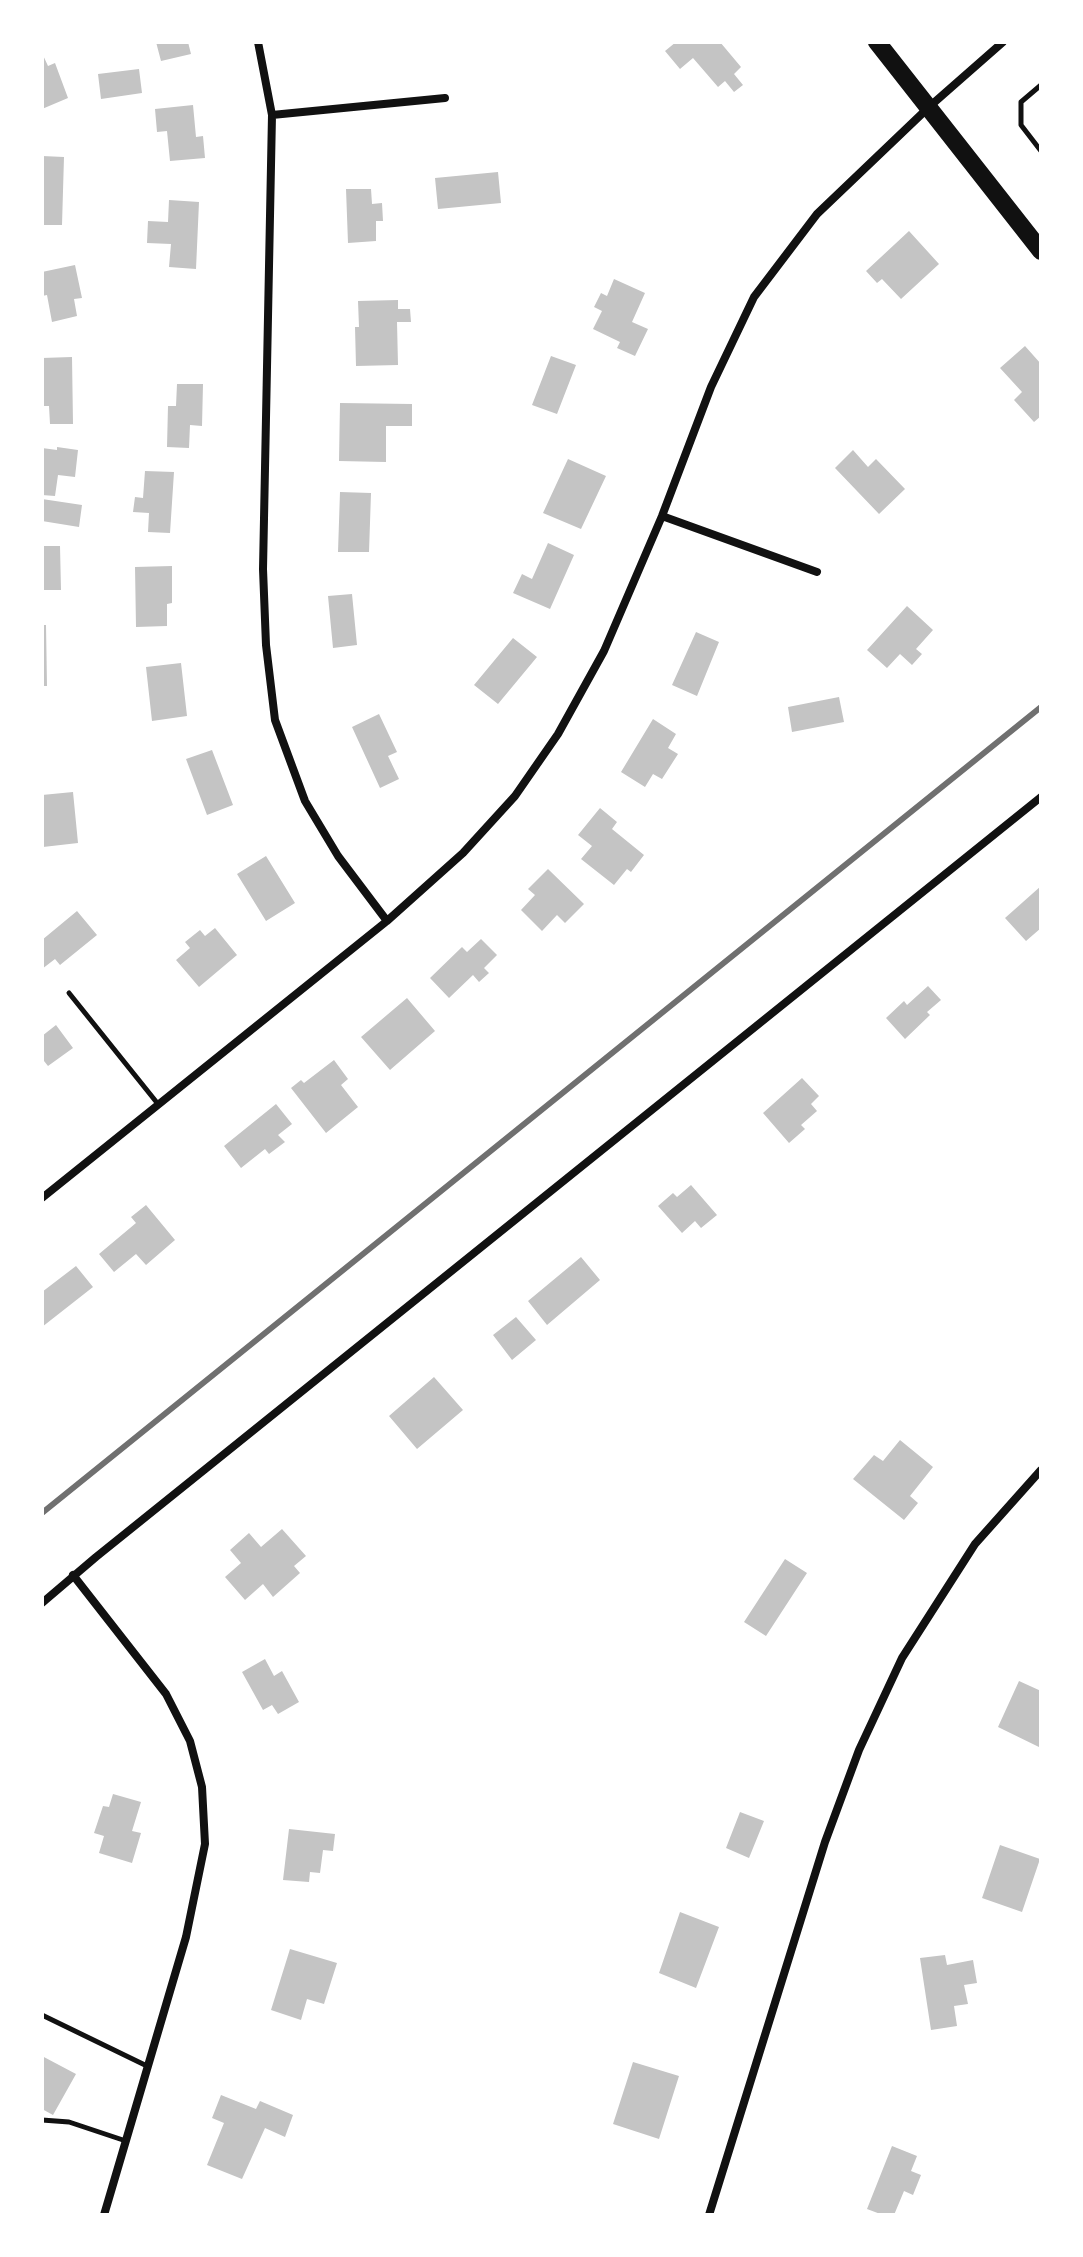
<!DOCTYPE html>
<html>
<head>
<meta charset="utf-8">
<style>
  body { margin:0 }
  #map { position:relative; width:1083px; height:2257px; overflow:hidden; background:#fff; font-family:"Playfair Display",serif }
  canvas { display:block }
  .frame { position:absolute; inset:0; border:44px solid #fff; pointer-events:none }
</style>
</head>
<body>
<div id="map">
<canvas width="1083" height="2257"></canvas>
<div class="frame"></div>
</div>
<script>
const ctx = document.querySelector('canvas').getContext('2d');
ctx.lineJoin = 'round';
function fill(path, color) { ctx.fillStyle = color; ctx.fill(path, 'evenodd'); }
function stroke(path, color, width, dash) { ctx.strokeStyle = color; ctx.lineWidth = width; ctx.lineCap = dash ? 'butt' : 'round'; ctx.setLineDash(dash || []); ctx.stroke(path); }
fill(new Path2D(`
  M156 42H188L191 54 161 61Z
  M676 42H720L741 67 734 74 743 85 734 92 725 81 718 87 693 58 680 69 665 51Z
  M42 53 48 66 55 63 68 98 42 109Z
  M139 69 142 93 101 99 98 74Z
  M193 105 196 137 203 136 205 158 170 161 167 131 157 132 155 109Z
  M42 156 64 157 62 225H42Z
  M498 172 501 203 438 209 435 178Z
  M346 189H371L372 204 382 203 383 221H376V241L348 243Z
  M169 200 199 202 196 269 169 267 171 244 147 243 148 221 168 222Z
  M909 231 939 264 901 299 882 279 877 283 866 271Z
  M75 265 82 298 74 299 77 316 52 322 47 295 42 296V272Z
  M614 279 645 293 632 322 648 329 635 356 617 348 620 342 593 329 602 311 594 307 601 293 607 296Z
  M398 300V309H410L411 322H397L398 365 356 366 355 327H359L358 301Z
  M1025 346 1041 364V416L1034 422 1014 400 1022 392 1000 368Z
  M551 356 576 365 557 414 532 405Z
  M72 357 73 424H50L49 406H43L42 358Z
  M177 384H203L202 426 190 425 189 448 167 447 168 406H176Z
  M340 403 412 404V426H386V462L339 461Z
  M57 447 78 450 75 477 58 475 55 496 42 495V448L57 450Z
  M853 450 868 467 876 459 905 489 879 514 835 468Z
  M568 459 606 476 581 529 543 513Z
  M145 471 174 472 170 533 148 532 149 513 133 512 135 497 143 498Z
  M340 492 371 493 369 552H338Z
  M42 499 82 505 79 527 42 521Z
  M548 543 574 555 550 609 513 593 522 574 532 579Z
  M42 546H60L61 590H42Z
  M172 566V603L167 604V626L136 627 135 567Z
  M352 594 357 645 333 648 328 596Z
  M907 606 933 630 916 649 922 654 912 665 900 654 887 668 867 650Z
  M42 625H46L47 686H42Z
  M696 632 719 642 697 696 672 685Z
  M513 638 537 657 498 704 474 685Z
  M181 663 187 716 152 721 146 667Z
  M839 697 844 722 792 732 788 707Z
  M379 714 397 752 388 756 399 779 380 788 352 727Z
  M653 719 676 734 668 748 678 754 662 779 653 774 645 787 621 772Z
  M212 750 233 805 207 815 186 759Z
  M73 792 78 843 43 847 42 795Z
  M600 808 617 822 612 829 644 855 631 872 627 869 614 885 581 859 592 846 578 835Z
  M266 856 295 903 266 921 237 874Z
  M548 869 584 904 565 923 557 915 542 931 521 910 535 895 528 889Z
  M1041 886V928L1026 941 1005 918Z
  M77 911 97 935 60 965 55 959 42 969V940Z
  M215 928 237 955 199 987 176 960 190 948 185 942 200 930 205 936Z
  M481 939 497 955 484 968 489 973 479 982 473 975 449 998 430 978 462 947 467 952Z
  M928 986 941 1000 927 1012 930 1015 905 1039 886 1018 904 1001 907 1005Z
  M407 998 435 1031 390 1070 361 1037Z
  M56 1025 73 1048 48 1066 44 1061 42 1062V1036Z
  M334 1060 348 1079 341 1085 358 1107 326 1133 291 1088 301 1080 304 1083Z
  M802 1078 819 1096 811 1104 817 1111 801 1125 805 1129 789 1143 763 1113Z
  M276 1104 292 1124 278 1135 285 1142 269 1154 265 1149 241 1168 224 1146Z
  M691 1185 717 1215 701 1228 695 1221 682 1233 658 1206 673 1193 677 1197Z
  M146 1205 175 1240 146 1265 136 1254 114 1272 99 1254 136 1223 131 1217Z
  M581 1257 600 1280 547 1325 528 1301Z
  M76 1266 93 1287 42 1327V1292Z
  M516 1317 536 1340 512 1360 493 1335Z
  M434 1377 463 1410 417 1449 389 1416Z
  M900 1440 933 1467 910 1496 918 1503 904 1520 853 1479 874 1455 883 1461Z
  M282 1529 306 1556 294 1566 300 1573 273 1597 263 1584 245 1600 225 1577 241 1563 230 1550 249 1533 261 1547Z
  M785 1559 807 1573 766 1636 744 1622Z
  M265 1659 274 1676 282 1671 299 1702 278 1714 272 1705 263 1710 242 1672Z
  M1019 1681 1041 1691V1748L998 1727Z
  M113 1794 141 1802 132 1831 141 1833 132 1863 99 1853 104 1836 94 1833 103 1806 109 1807Z
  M740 1812 764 1821 749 1858 726 1848Z
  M289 1829 335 1834 333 1851 323 1850 320 1873 310 1872 309 1882 283 1880Z
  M1000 1845 1040 1859 1022 1912 982 1898Z
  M680 1912 719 1927 696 1988 659 1973Z
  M290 1949 337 1963 324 2004 307 1999 301 2020 271 2010Z
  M945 1955 947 1965 973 1960 977 1983 964 1985 968 2004 954 2006 957 2026 931 2030 920 1958Z
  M42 2056 76 2074 53 2115 42 2109Z
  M633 2062 679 2076 659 2139 613 2124Z
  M221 2095 256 2109 260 2101 293 2115 285 2137 265 2128 242 2179 207 2165 224 2123 212 2118Z
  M892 2146 917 2156 911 2171 921 2175 913 2195 904 2191 894 2215H883L867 2209Z`), '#c4c4c4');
stroke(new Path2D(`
  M1041 85 1021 102V125L1041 151
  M69 993 158 1104
  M42 2015 147 2066
  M42 2120 69 2122 126 2141`), '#111', 5);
stroke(new Path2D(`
  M258 42 272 115 263 569 266 645 275 720 305 801 338 856 387 921
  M272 115 445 98
  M662 516 817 572
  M42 1198 387 921 463 853 515 796 558 734 604 651 662 516 711 387 754 297 817 214 929 107 1003 42
  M73 1575 166 1694 190 1741 202 1787 205 1844 186 1937 104 2215
  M42 1603 96 1557 1041 797
  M709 2215 825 1842 859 1750 902 1658 975 1544 1041 1470`), '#111', 8);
stroke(new Path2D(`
  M877 42 1041 251`), '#111', 18);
stroke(new Path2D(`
  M42 1513 1041 707`), '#707070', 6);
</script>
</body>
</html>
